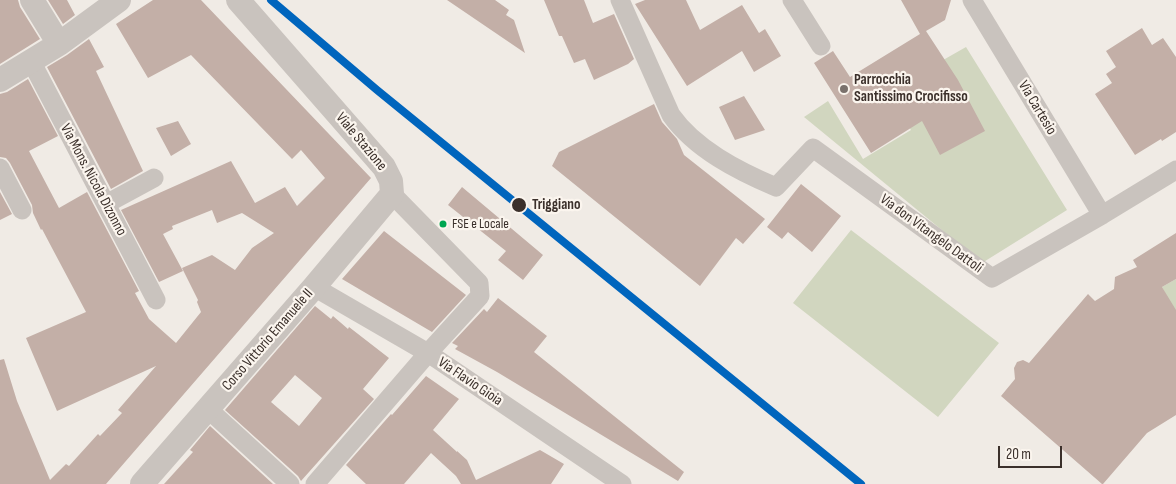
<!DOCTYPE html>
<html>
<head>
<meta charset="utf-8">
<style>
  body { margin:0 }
  #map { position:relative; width:1176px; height:484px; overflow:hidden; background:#f0ebe5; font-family:"Sofia Sans Condensed",sans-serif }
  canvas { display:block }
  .scale { position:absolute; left:998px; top:446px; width:64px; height:22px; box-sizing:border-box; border:2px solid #3b302b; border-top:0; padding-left:6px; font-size:15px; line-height:18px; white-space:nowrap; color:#3b302b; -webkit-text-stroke:4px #fbf5ee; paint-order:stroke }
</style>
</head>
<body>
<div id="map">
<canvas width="1176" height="484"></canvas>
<div class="scale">20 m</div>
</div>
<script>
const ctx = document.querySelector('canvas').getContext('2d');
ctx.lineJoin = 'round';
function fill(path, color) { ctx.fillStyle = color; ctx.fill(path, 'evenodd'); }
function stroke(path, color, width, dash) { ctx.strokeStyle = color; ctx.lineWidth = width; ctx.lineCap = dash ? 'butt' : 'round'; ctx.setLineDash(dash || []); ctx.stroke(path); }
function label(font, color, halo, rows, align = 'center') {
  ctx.font = font + ' "Sofia Sans Condensed",sans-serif'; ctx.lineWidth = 4.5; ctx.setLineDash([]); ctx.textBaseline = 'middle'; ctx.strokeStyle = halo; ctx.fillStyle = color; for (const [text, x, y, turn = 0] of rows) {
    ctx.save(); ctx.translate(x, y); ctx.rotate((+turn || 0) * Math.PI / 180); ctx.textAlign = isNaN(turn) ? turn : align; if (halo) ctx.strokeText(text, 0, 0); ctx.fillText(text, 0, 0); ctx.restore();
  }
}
fill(new Path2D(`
  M966 47 1067 210 982 263 804 117 828 101 863 159 911 130 887 92Z
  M851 230 999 343 938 417 793 303Z
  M1176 279V318L1162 287Z`), '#d1d6bf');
fill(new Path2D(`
  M0 0H18L20 7 40 39 0 64Z
  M48 0H67L75 15 63 24Z
  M153 0H201L371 178 106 484H0V360L4 359 17 401 50 480 66 464 69 466 98 434 100 436 122 413 118 410 156 366 57 411 26 338 86 312 52 248 42 229 41 230 33 213 32 205 10 163 6 158 0 157V94L7 92 28 79 58 136 29 151 59 208 87 192 139 291 135 293 149 319 176 343 201 312 197 302 198 300 182 268 212 255 235 270 252 248 274 233 242 213 217 223 212 210 172 226 173 229 163 234 183 271 159 282 121 210 231 161 255 203 285 187 297 206 325 178 301 150 292 159 191 55 148 78 116 24Z
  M447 0H495L509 10 506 15 514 20 525 53Z
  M544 0H584L593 23 614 14 634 59 628 64 594 80 585 59 574 63 562 36H559Z
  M645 0H686L700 30 742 5 759 33 765 29 781 56 754 72 742 51 687 86 635 4Z
  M901 0H951L945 20 926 31 958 80 985 131 940 155 922 121 871 153 814 63 833 51 850 77 920 34Z
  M1142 28 1152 45 1163 38 1176 57V132L1162 141 1161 139 1135 155 1095 94 1112 83 1106 74 1116 67 1106 51Z
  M89 39 104 67 96 71 143 171 111 189 47 67 67 55Z
  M744 96 765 130 735 140 719 107Z
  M654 104 662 122 677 139 684 155 765 219 743 244 736 238 700 286 552 166 559 152Z
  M178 121 191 144 171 156 156 128Z
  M801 184 841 216 812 252 788 232 782 239 767 227Z
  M462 187 543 255 523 280 498 260 506 251 448 205Z
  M0 192 12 214 0 220Z
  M384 231 466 295 432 332 342 279Z
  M1176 233V279L1162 287 1176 310V415L1147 433 1103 484H1102L1001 396 1015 379 1014 368 1017 362 1023 360 1029 363 1088 294 1095 301 1114 289 1115 277 1137 267 1133 260Z
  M498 298 547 336 534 352 684 472 678 481 497 372 455 349 458 346 452 343 484 309 487 312Z
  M315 306 331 319 333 316 348 329 349 327 389 358 363 389 374 399 301 481 298 476 225 410ZM295 375 322 398 299 426 271 402Z
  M426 376 459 399 433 430 457 452V451L467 460 476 480 540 450 564 464 551 484H461L456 476 431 453 404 484H366L346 465 391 414 392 415Z
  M210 426 273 484H164L193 452 190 450Z`), '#c3afa7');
stroke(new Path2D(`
  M620 0 671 115C695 149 738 171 776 187L813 148 992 278 1102 215 1176 170
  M792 0 821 46
  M972 0 1102 215
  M31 61 156 300
  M0 168 22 210
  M106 204 154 178
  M314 287 428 353 622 484
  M208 409 290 484
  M315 484 428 353 480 296 479 283 392 194`), '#c9c3be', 19);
stroke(new Path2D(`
  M32 0 59 44
  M0 80 59 44 119 0
  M142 484 314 287 392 194 391 181 384 167 238 0`), '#c9c3be', 24);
stroke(new Path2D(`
  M271 0 377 90 861 484`), '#0065bd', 8);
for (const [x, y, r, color] of [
  [844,89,5,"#7a716c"],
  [519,205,8,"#3b302b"],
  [443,224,4.5,"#00a651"]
]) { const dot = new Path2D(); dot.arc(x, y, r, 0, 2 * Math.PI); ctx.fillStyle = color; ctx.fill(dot); stroke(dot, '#fbf5ee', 2); }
label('14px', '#3b302b', '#fbf5ee', [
  ["FSE e Locale",452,224]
], 'left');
label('bold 15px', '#3b302b', '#fbf5ee', [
  ["Parrocchia",854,80],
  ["Santissimo Crocifisso",854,97]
], 'left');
label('15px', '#3b302b', '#fbf5ee', [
  ["Via Cartesio",1037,108,59],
  ["Viale Stazione",361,142,50],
  ["Via Mons. Nicola Dizonno",93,180,62],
  ["Via don Vitangelo Dattoli",931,234,36],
  ["Corso Vittorio Emanuele II",268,340,-49],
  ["Via Flavio Gioia",470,382,34]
]);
label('bold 15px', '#3b302b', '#fbf5ee', [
  ["Triggiano",532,205]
], 'left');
</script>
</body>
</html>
